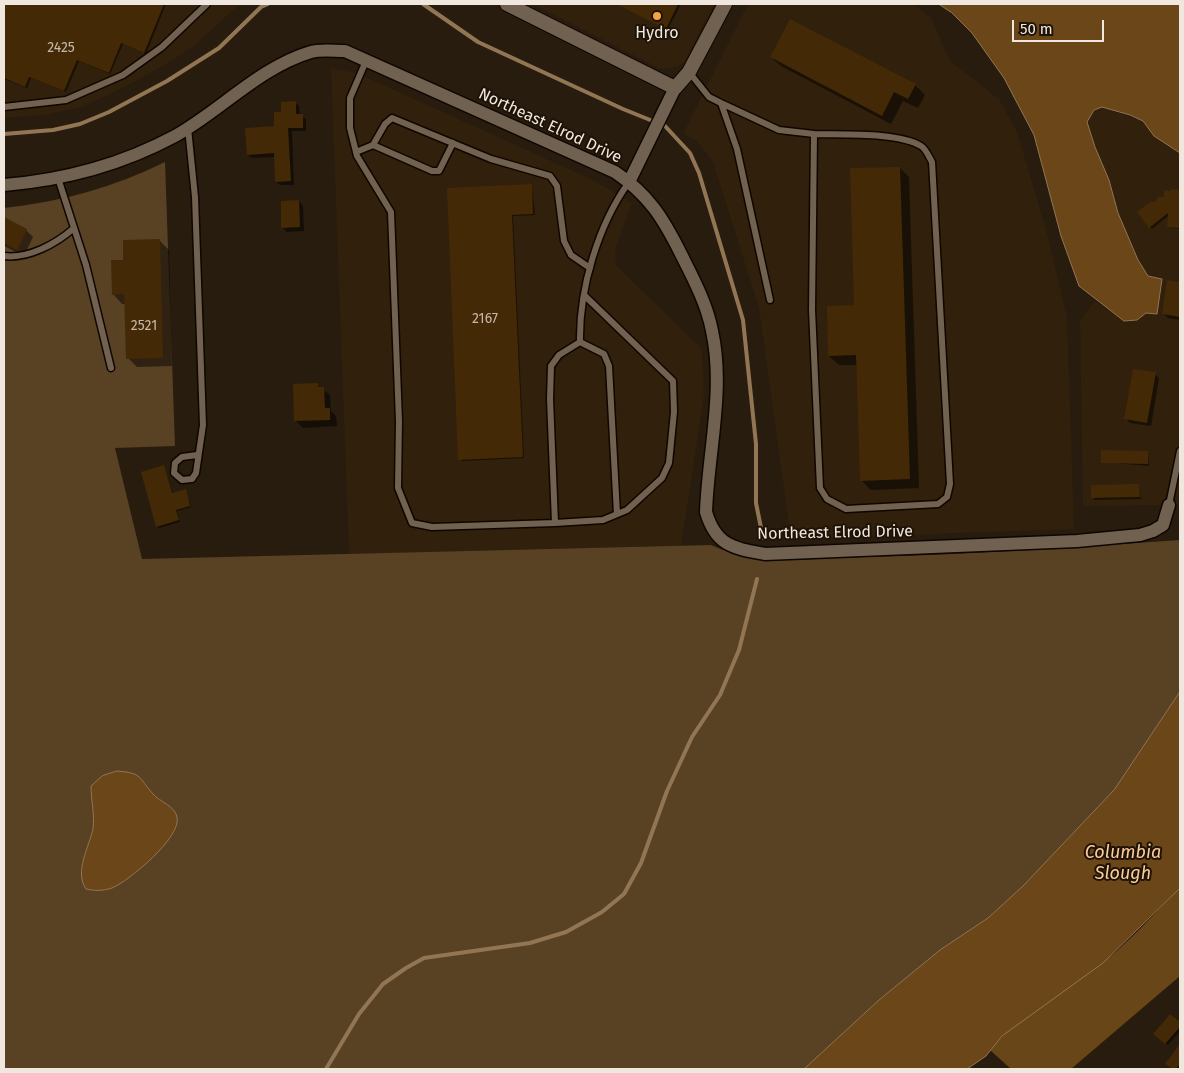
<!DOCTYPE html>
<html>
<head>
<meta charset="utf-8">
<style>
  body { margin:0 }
  #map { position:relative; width:1184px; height:1073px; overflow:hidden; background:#281c0e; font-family:"Fira Sans",sans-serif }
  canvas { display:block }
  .frame { position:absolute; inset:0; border:5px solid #f0e7de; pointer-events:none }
  .scale { position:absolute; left:1012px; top:20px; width:92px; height:22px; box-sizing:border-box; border:2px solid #f0e7de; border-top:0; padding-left:6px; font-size:15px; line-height:18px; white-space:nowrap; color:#f0e7de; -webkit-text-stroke:4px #1e1306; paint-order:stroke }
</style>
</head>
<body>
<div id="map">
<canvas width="1184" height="1073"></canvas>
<div class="frame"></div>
<div class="scale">50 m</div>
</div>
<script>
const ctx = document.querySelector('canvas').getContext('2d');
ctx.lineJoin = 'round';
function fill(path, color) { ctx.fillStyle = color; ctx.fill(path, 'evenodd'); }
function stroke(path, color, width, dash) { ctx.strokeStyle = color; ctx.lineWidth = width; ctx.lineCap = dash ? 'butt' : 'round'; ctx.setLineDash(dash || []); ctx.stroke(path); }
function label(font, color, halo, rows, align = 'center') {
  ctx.font = font + ' "Fira Sans",sans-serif'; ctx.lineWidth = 4; ctx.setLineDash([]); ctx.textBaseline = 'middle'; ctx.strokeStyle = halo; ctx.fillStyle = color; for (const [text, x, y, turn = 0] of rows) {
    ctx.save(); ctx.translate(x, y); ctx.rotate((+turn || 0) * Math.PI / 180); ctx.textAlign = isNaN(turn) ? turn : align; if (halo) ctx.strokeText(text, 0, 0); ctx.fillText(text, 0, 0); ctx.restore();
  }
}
fill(new Path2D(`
  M4 4H240L195 45 173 60 129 85 82 107 43 115 4 118Z
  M532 4H714L685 61 677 67 668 69 659 68Z
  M748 4H913L931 18 950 61 999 99 1017 132 1047 233 1067 317 1074 529 791 539 759 308 713 162 697 141 683 134Z
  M331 68 357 73 595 181 632 203 615 249 616 265 702 349 704 396 681 546 349 554Z
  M1102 107 1143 121 1154 136 1180 153V505L1083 506 1080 320 1095 301 1124 321 1137 320 1146 313 1162 279 1148 276 1138 260 1118 213 1109 180 1095 147 1087 122 1094 110Z`), '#30200c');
fill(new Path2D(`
  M165 162 175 446 115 448 142 559 711 545C757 567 812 558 861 557 968 555 1074 547 1180 540V692L1114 790 1023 886 988 918 940 950 879 1000 804 1069H4V208C61 202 114 187 165 162Z`), '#594124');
fill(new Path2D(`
  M1180 888V976L1071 1069H1011L990 1050C1017 1016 1067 989 1102 963 1128 944 1157 910 1180 888Z`), '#694618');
const water = new Path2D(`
  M939 4H1180V153L1154 136 1143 121 1130 115 1102 107 1094 110 1087 122 1095 147 1109 180 1118 213 1138 260 1148 276 1162 279 1157 314 1146 313 1137 320 1124 321 1079 286 1061 236 1034 135 1004 78 972 33 952 13Z
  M1180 692V888L1103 963 1002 1036 986 1056 967 1069H804L879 1000 940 950 988 918 1023 886 1114 790Z
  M117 771C143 773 138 777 153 794 160 802 175 806 177 817 182 837 129 881 112 888 103 891 95 891 86 889 74 872 89 847 93 829 95 815 91 800 91 786L102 776Z`);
fill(water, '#6a4619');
stroke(water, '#927654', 1);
fill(new Path2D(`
  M4 4H166L146 54 123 44 110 74 79 61 66 92 31 78 27 88 4 79Z
  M616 4H681L668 29Z
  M771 57 915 85 925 95 918 108 903 101 891 124 781 66Z
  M296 103 299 106 300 115 306 119V131H292L294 185H280L276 182 275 157 252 158 248 155 276 127 282 113Z
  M900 168 909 177 919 488 871 490 861 480 857 365H839L829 356 856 306Z
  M532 186 535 215 513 216 524 458 462 461 448 189Z
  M1166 191H1180V229L1168 227 1169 215 1152 229 1139 213 1165 199Z
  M299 201 303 206 304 231 287 232 283 228Z
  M4 219 26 230 33 237 24 256 4 246Z
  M159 240 169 250 172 366 137 367 128 358 126 304H122L113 294 125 261Z
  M1168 281 1180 283V320L1168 318 1163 313Z
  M1155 374 1159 378 1151 426 1130 423 1126 418Z
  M317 385 330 395 331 411 336 416 337 426 303 428 296 421Z
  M1148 452 1149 466 1102 462Z
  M164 467 173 494 185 491 191 507 177 511 180 522 159 528 157 526Z
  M1139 486 1141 499 1095 500 1093 498Z
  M1171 1016 1180 1024V1031L1168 1045 1156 1036Z
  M1176 1051 1180 1054 1179 1069H1174L1167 1063Z`), '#0007');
stroke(new Path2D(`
  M423 4 478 42 623 109 665 126 690 153 699 173 743 320 756 444V503L763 538
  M4 134 53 130 80 124 109 112 167 81 219 48 261 7 268 4
  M326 1069 359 1014 383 984 406 968 424 958 530 943 566 932 602 912 624 894 641 863 667 791 692 737 720 695 739 650 757 579`), '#927654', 4);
fill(new Path2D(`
  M4 4H164L144 53 121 43 109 73 77 60 64 91 29 77 25 87 4 78Z
  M616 4H678L666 29Z
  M790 19 916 84 908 99 894 92 882 116 770 57Z
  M296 101V114H303V128H288L291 181 275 182 274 153 247 155 245 128 274 126V112H281V102Z
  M900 167 910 479 860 481 856 355 828 356 827 306 854 305 850 168Z
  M532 184 533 214 512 215 523 457 458 460 447 188Z
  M1171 189 1180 190V226L1179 228 1167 227 1168 213 1149 228 1137 212 1150 202H1156L1157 197H1164V190L1171 191Z
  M299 200 300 227 281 228V201Z
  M4 217 27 229 17 250 4 243Z
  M160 239 163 358 126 359 124 294 112 295 111 260H123V240Z
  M1167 280 1180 282V317L1162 314Z
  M1133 369 1156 372 1147 423 1124 419Z
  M318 383V387H324L325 408H330V420L294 421 293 384Z
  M1101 450 1148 451V464L1101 463Z
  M164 465 172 493 186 489 190 506 176 510 179 520 156 527 141 472Z
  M1139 484 1140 497 1091 498V485Z
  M1170 1014 1180 1022V1027L1165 1044 1153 1034Z
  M1180 1044V1064L1176 1069H1173L1165 1064Z`), '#442906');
const service = new Path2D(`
  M366 61 350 98V128L357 156 391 212 399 421 398 488 412 523 432 527 555 523 550 399 551 366 559 355 580 342C579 289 598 225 629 182
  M689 72 709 97 721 103 779 130 814 134 812 310 820 488 827 499 846 509 938 504 947 497 950 484 932 162C929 157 926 149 921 146 898 132 842 135 814 134
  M721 103 737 149 770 300
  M4 107 66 100 123 75 162 47 207 4
  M188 128 195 197 203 425 196 473 192 479 182 480 174 473 175 463 182 457 197 455
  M373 145 432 171H439L453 143
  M356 152 373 145 385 124 392 118 491 159 550 176 557 186 564 241 571 255 590 268
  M58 178 86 265 111 368
  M4 256C28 259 56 244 74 228
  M580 342 604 354 609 366 617 514
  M1169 505 1180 451
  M555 523 603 520 627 510 662 478 669 463 674 412 673 381 584 295`);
const minor = new Path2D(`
  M629 182 675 88
  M4 185C64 180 121 165 175 136 220 111 260 67 311 52 321 49 334 51 345 51L615 172C649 195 663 218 681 254 693 278 707 304 712 331 725 389 708 453 706 512 716 546 733 548 765 554L1077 541 1140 535 1153 531 1163 525 1169 505`);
const tertiary = new Path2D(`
  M507 4 675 88 689 72 725 4`);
stroke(service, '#100600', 9);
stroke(minor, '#100600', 15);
stroke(tertiary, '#100600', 16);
stroke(service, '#706151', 6);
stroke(minor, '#706151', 12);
stroke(tertiary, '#706151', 14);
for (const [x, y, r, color] of [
  [657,16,5,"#f2a541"]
]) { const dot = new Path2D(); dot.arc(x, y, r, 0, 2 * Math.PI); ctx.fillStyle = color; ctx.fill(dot); stroke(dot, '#1e1306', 2); }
label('14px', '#c5b8a8', null, [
  ["2425",61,48],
  ["2167",485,319],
  ["2521",144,326]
]);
label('16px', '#f0e7de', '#1e1306', [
  ["Hydro",657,34]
]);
label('16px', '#f0e7de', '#1e1306', [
  ["Northeast Elrod Drive",550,126,25],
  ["Northeast Elrod Drive",835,533,-1]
]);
label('italic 18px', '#fccd99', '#1e1306', [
  ["Columbia",1123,853],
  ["Slough",1123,874]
]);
</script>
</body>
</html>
